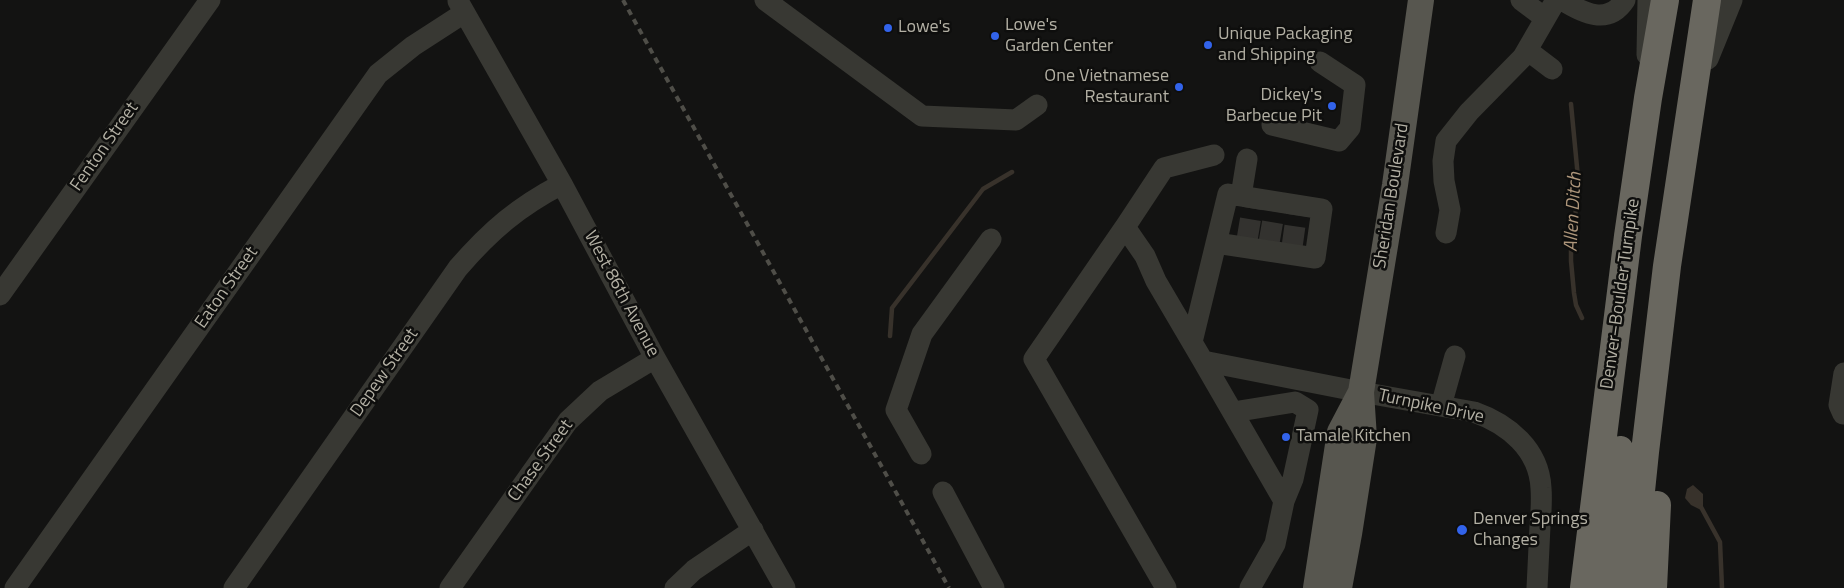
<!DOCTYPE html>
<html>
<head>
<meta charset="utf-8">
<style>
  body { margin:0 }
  canvas { display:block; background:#131312 }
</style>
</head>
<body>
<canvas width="1844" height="588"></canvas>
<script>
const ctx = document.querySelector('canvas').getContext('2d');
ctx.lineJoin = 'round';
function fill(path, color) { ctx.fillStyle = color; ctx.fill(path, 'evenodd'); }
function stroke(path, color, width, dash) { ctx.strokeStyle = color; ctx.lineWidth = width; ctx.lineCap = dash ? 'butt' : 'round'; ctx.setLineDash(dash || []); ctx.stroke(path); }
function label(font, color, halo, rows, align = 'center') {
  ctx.font = font + ' "Titillium Web",sans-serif'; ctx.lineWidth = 5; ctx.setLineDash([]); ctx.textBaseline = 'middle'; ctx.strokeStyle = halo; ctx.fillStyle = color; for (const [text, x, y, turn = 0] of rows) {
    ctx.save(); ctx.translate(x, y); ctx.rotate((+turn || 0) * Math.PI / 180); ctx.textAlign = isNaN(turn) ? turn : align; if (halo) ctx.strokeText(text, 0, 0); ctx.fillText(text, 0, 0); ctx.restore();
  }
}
fill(new Path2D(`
  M1693 485 1703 494V511L1691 505 1685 498 1687 489Z`), '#38322b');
stroke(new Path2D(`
  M1571 104 1579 188 1571 244V261L1574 293 1576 305 1582 318
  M890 336 892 308 983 189 1012 172
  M1701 507 1720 542 1722 588`), '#38322b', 4.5);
stroke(new Path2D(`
  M1247 240 1253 204
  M1269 243 1275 208
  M1292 247 1297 211`), '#33322f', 21, [21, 11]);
stroke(new Path2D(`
  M765 0 922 116 1016 120 1037 105
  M1521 0 1545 18
  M1562 0C1583 13 1608 26 1625 0
  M458 1 562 184 655 358 785 588
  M1527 50 1552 69
  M1647 55 1648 0
  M1708 59 1732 0
  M1272 125 1339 141 1350 128 1355 85 1320 62
  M1214 155 1164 168 1125 227 1145 256 1156 281 1203 361 1361 392 1474 412C1508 424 1539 449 1541 488 1542 501 1541 514 1540 526 1539 547 1538 567 1537 588
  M1241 196 1247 159
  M1125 227 1034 359 1166 588
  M1446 233 1450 210 1444 181 1443 161 1446 141 1469 112 1523 57 1556 0
  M0 295 210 0
  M1192 342 1228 194 1322 209 1315 258 1216 243
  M1203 361 1284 501 1275 544 1250 588
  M1441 406 1455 356
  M1233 412 1295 402 1308 410 1293 479 1284 501
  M1843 414 1839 405 1844 373
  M921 454 896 410 922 334 991 239
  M943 492 994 588
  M15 588 378 74 413 46 464 13
  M234 588 458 268C491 230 518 207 562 184
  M450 588 568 421 600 391 655 358
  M675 588 694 570 753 530`), '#383833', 21);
stroke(new Path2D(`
  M1316 588 1340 432 1361 392
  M1339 588 1349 534 1364 438 1361 392 1395 185 1421 0`), '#57564f', 26);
stroke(new Path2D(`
  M1584 588 1628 236 1648 98 1665 0
  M1606 588 1620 450
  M1631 588 1645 452 1667 266 1707 0
  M1653 588 1657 505`), '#69675f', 28);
stroke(new Path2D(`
  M623 0 949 588`), '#4f4e48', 4, [6, 5]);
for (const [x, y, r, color] of [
  [888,28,5,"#3263ea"],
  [995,36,5,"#3263ea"],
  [1208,45,5,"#3263ea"],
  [1179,87,5,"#3263ea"],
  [1332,106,5,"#3263ea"],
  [1286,437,5,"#3263ea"],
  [1462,530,6,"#3263ea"]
]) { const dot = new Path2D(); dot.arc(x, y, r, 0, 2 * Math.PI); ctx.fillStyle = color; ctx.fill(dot); stroke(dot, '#0e0e0d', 2); }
label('18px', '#b3b0a4', '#0e0e0d', [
  ["Lowe's",1005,26],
  ["Garden Center",1005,47],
  ["Lowe's",898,28],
  ["Unique Packaging",1218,35],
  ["and Shipping",1218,56],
  ["One Vietnamese",1169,77,"right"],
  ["Restaurant",1169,98,"right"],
  ["Dickey's",1322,96,"right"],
  ["Barbecue Pit",1322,117,"right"],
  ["Tamale Kitchen",1296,437],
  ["Denver Springs",1473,520],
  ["Changes",1473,541]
], 'left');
label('18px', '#b3b0a4', '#0e0e0d', [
  ["Fenton Street",105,147,-55],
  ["Sheridan Boulevard",1392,196,-81],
  ["Eaton Street",227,288,-55],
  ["West 86th Avenue",621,294,62],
  ["Denver–Boulder Turnpike",1621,294,-82],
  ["Depew Street",385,373,-55],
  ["Turnpike Drive",1431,407,12],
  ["Chase Street",541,461,-54]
]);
label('italic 19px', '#ae967b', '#0e0e0d', [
  ["Allen Ditch",1574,212,-87]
]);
</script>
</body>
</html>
